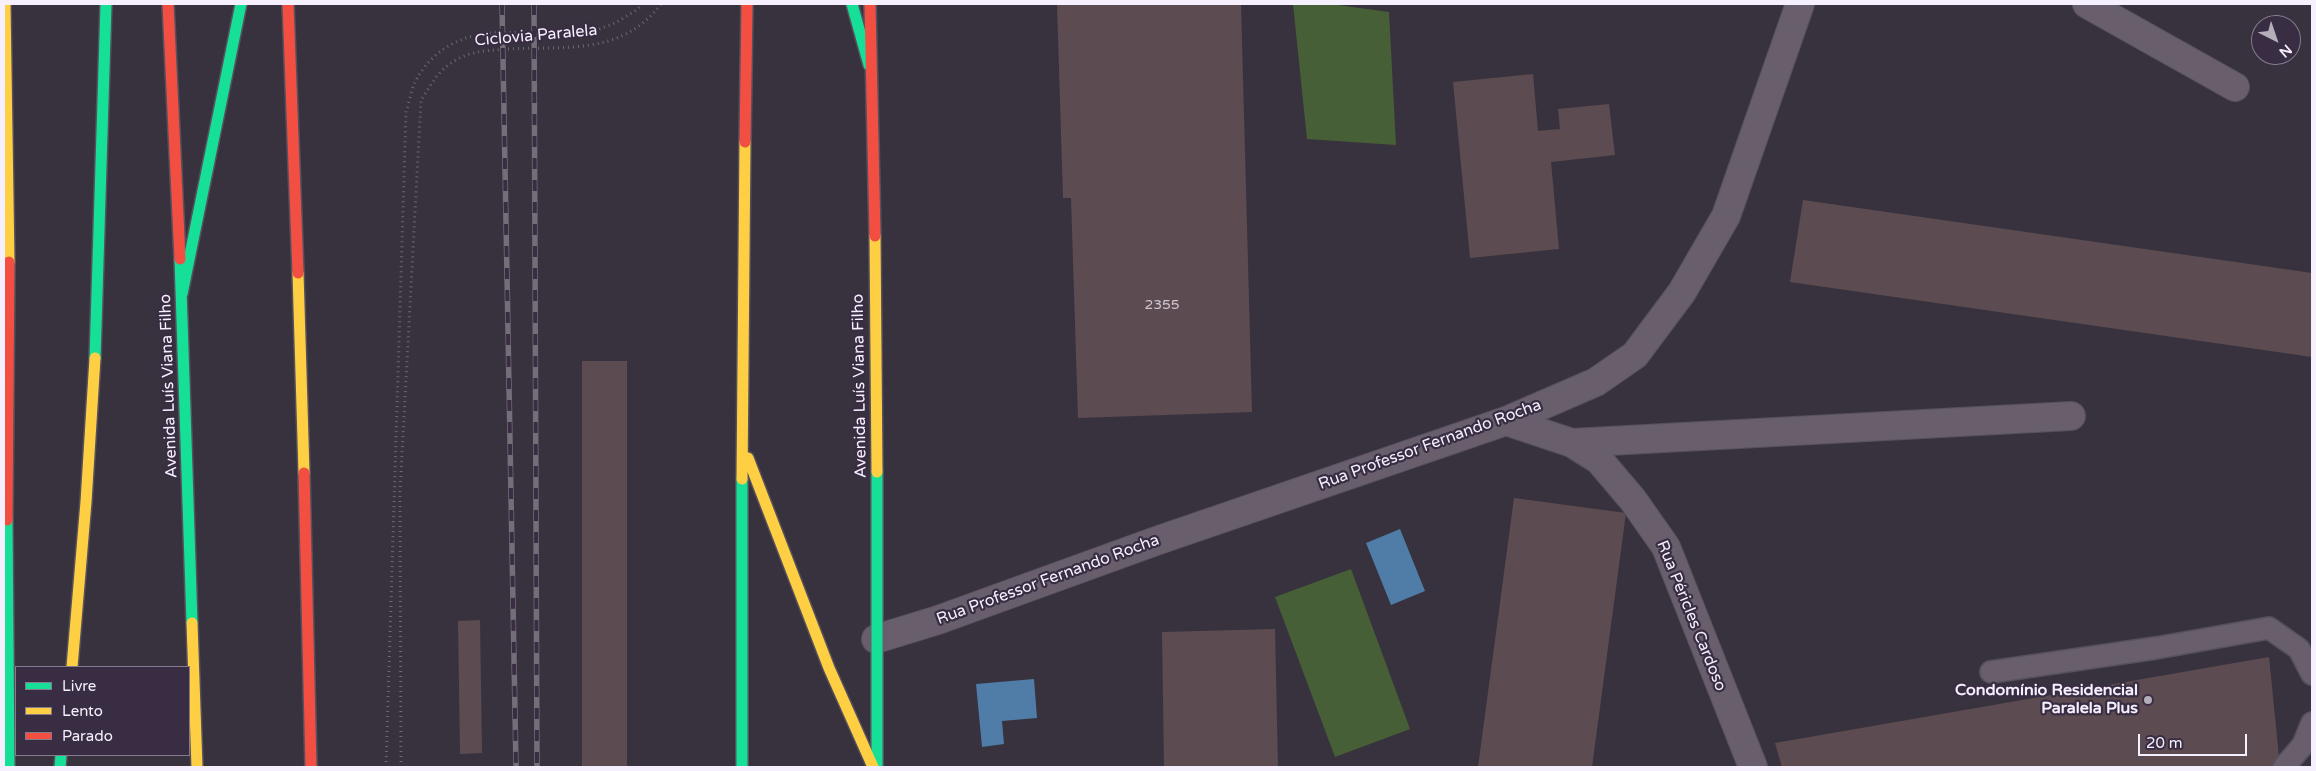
<!DOCTYPE html>
<html>
<head>
<meta charset="utf-8">
<style>
  body { margin:0 }
  #map { position:relative; width:2316px; height:771px; overflow:hidden; background:#38323e; font-family:"Varela Round",sans-serif }
  canvas { display:block }
  .frame { position:absolute; inset:0; border:5px solid #f6effd; pointer-events:none }
  .legend { position:absolute; left:15px; top:666px; width:175px; height:90px; box-sizing:border-box; background:#392d43; border:1px solid #857b8d; margin:0; padding:6px 9px; list-style:none; font-size:15px; color:#f6effd }
  .legend li { display:flex; align-items:center; gap:10px; height:25px }
  .legend b { width:25px; border:1px solid #857b8d }
  .north { position:absolute; left:2251px; top:15px; width:50px; height:50px; box-sizing:border-box; background:#392d43; border:1px solid #857b8d; border-radius:50%; rotate:139deg; font-size:14px; font-weight:700; line-height:20px; text-align:center; color:#f6effd }
  .north::after { content:''; display:block; margin:auto; width:18px; height:22px; background:#b4adba; clip-path:polygon(50% 0,100% 100%,50% 72%,0 100%) }
  .scale { position:absolute; left:2138px; top:734px; width:109px; height:22px; box-sizing:border-box; border:2px solid #f6effd; border-top:0; padding-left:6px; font-size:15px; line-height:18px; white-space:nowrap; color:#f6effd; -webkit-text-stroke:4px #392d43; paint-order:stroke }
</style>
</head>
<body>
<div id="map">
<canvas width="2316" height="771"></canvas>
<div class="frame"></div>
<ul class="legend">
<li><b style="height:6px;background:#16e098"></b>Livre</li>
<li><b style="height:6px;background:#ffcf43"></b>Lento</li>
<li><b style="height:6px;background:#f24e42"></b>Parado</li>
</ul>
<div class="north">N</div>
<div class="scale">20 m</div>
</div>
<script>
const ctx = document.querySelector('canvas').getContext('2d');
ctx.lineJoin = 'round';
function fill(path, color) { ctx.fillStyle = color; ctx.fill(path, 'evenodd'); }
function stroke(path, color, width, dash) { ctx.strokeStyle = color; ctx.lineWidth = width; ctx.lineCap = dash ? 'butt' : 'round'; ctx.setLineDash(dash || []); ctx.stroke(path); }
function label(font, color, halo, rows, align = 'center') {
  ctx.font = font + ' "Varela Round",sans-serif'; ctx.lineWidth = 4.5; ctx.setLineDash([]); ctx.textBaseline = 'middle'; ctx.strokeStyle = halo; ctx.fillStyle = color; for (const [text, x, y, turn = 0] of rows) {
    ctx.save(); ctx.translate(x, y); ctx.rotate((+turn || 0) * Math.PI / 180); ctx.textAlign = isNaN(turn) ? turn : align; if (halo) ctx.strokeText(text, 0, 0); ctx.fillText(text, 0, 0); ctx.restore();
  }
}
fill(new Path2D(`
  M1293 4H1330L1389 12 1396 145 1307 139Z
  M1351 569 1410 729 1335 757 1275 597Z`), '#475f37');
fill(new Path2D(`
  M1400 529 1425 591 1391 605 1366 543Z
  M1034 679 1037 718 1002 721 1004 744 982 747 976 684Z`), '#4f7da7');
fill(new Path2D(`
  M1057 4H1241L1252 412 1078 418 1071 198H1063Z
  M1533 74 1538 131 1560 129 1558 109 1609 104 1615 155 1551 162 1559 249 1470 258 1453 82Z
  M1803 200 2312 273V357L1790 282Z
  M582 361H627V767H582Z
  M1514 498 1626 513 1592 767H1478Z
  M480 620 482 753 460 754 458 621Z
  M1275 629 1278 767H1164L1162 632Z
  M2269 657 2280 767H1782L1775 743Z`), '#5c4c51');
const lane = new Path2D(`
  M1991 672 2156 648 2269 628 2299 649 2312 674
  M2284 767 2303 745 2312 723`);
const street = new Path2D(`
  M2087 4 2235 87
  M1506 421 1572 443 1599 460 1633 500 1666 547 1753 767
  M1572 443 2071 416
  M876 639 938 620 1156 541 1506 421 1596 382 1635 355 1682 292 1726 216 1800 4`);
const fast = new Path2D(`
  M852 4 869 65
  M180 259 192 623
  M182 294 241 4
  M95 358 106 4
  M742 479V767
  M7 520 9 767
  M60 767 61 755
  M877 767V472`);
const slow = new Path2D(`
  M5 4 9 262
  M875 236 877 472
  M298 273 304 473
  M748 458 829 668 873 767
  M742 479 745 142
  M192 623 197 767
  M72 667 86 502 95 358`);
const jam = new Path2D(`
  M168 4 180 259
  M288 4 298 273
  M870 4 875 236
  M745 142 747 4
  M304 473 311 767
  M7 520 9 262`);
stroke(lane, '#56515c', 24);
stroke(street, '#56515c', 30);
stroke(fast, '#56515c', 14);
stroke(slow, '#56515c', 14);
stroke(jam, '#56515c', 14);
stroke(new Path2D(`
  M386 767 406 112C409 103 411 91 415 82 431 52 455 38 487 33L595 31 617 22 638 9 642 4
  M401 767 400 492 421 100C428 90 436 74 446 67 465 51 483 51 507 49 565 46 622 56 661 4`), '#6e6771', 3, [1, 4]);
stroke(lane, '#685e6c', 21);
stroke(street, '#685e6c', 28);
stroke(fast, '#16e098', 11);
stroke(slow, '#ffcf43', 11);
stroke(jam, '#f24e42', 11);
const rail = new Path2D(`
  M502 4 516 767
  M534 4 537 767`);
stroke(rail, '#746e79', 5.5);
stroke(rail, '#392d43', 4, [11]);
for (const [x, y, r, color] of [
  [2148,700,5,"#b4adba"]
]) { const dot = new Path2D(); dot.arc(x, y, r, 0, 2 * Math.PI); ctx.fillStyle = color; ctx.fill(dot); stroke(dot, '#392d43', 2); }
label('14px', '#d0c6d2', null, [
  ["2355",1162,305]
]);
label('16px', '#f6effd', '#392d43', [
  ["Ciclovia Paralela",536,36,-5],
  ["Avenida Luís Viana Filho",169,386,-92],
  ["Avenida Luís Viana Filho",860,386,-91],
  ["Rua Professor Fernando Rocha",1430,445,-20],
  ["Rua Professor Fernando Rocha",1048,580,-20],
  ["Rua Péricles Cardoso",1691,616,68]
]);
label('bold 16px', '#f6effd', '#392d43', [
  ["Condomínio Residencial",2138,691],
  ["Paralela Plus",2138,709]
], 'right');
</script>
</body>
</html>
